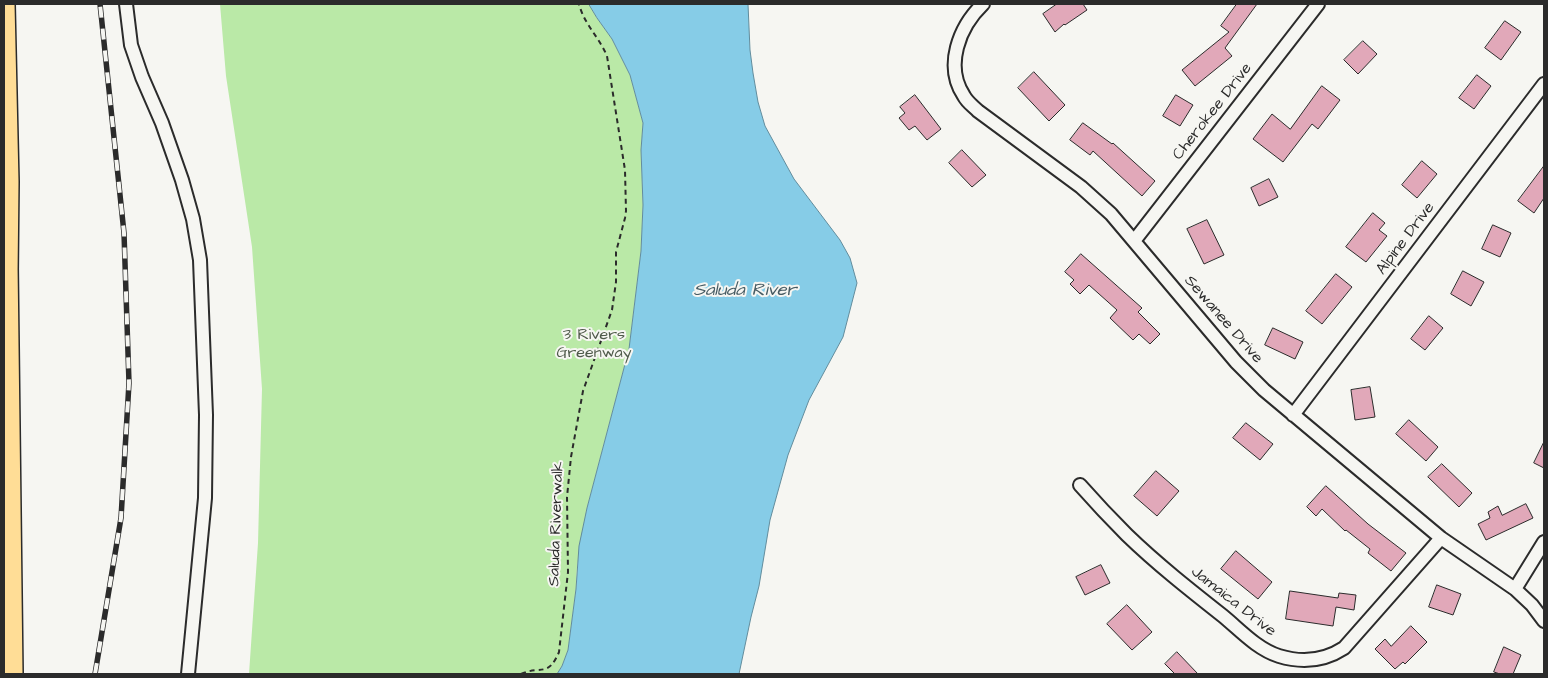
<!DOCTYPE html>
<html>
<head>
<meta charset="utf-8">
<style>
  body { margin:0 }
  #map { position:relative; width:1548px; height:678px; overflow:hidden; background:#f6f6f2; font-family:"Architects Daughter",sans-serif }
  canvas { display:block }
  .frame { position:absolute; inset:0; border:5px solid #2b2b2b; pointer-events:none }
</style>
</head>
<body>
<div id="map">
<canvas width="1548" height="678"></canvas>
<div class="frame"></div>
</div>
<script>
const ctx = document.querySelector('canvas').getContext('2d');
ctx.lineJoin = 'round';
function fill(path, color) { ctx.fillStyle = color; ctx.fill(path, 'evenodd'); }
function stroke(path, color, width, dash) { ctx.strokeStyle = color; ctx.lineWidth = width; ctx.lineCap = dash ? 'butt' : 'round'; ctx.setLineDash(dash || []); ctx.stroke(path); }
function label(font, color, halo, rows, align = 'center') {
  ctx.font = font + ' "Architects Daughter",sans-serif'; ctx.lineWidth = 4; ctx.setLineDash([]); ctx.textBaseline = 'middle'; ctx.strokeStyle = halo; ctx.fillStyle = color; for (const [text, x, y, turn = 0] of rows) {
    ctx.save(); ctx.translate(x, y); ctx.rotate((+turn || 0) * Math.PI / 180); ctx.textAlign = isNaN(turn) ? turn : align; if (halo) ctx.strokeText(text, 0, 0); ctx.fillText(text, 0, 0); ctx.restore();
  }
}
fill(new Path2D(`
  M220 4H589L597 18 612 39 630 75 643 123 641 150 643 205 641 251 629 349 587 508 577 567 576 589 568 650 562 666 557 674H249L258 543 262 389 252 247 226 76Z`), '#bae9a7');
const water = new Path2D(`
  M589 4H748L750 50 753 73 758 102 765 126 794 179 840 240 850 258 857 283 843 337 809 400 788 455 770 520 759 586 751 617 739 674H557L562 666 568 650 576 589 579 546 587 508 629 349 641 251 643 205 641 150 643 123 630 75 612 39 597 18Z`);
fill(water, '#86cce7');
stroke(water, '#628c9c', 1);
const building = new Path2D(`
  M1057 4H1083L1087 10 1065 25 1064 24 1055 32 1043 14Z
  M1237 4H1257L1225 48 1232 56 1195 86 1182 70 1229 32 1221 26Z
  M1505 21 1521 32 1501 60 1485 48Z
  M1363 41 1377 54 1358 74 1344 60Z
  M1034 72 1065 105 1049 121 1018 88Z
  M1477 75 1491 86 1474 109 1459 98Z
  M1322 86 1340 100 1318 129 1312 124 1283 162 1253 139 1272 114 1290 129Z
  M915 95 941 129 927 140 915 126 909 130 899 118 905 113 900 107Z
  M1176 95 1193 105 1180 126 1163 116Z
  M1083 123 1112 144 1113 143 1155 181 1142 196 1093 151 1090 155 1070 140Z
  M962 150 986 175 972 187 949 163Z
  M1422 161 1437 174 1417 198 1402 185Z
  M1544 166V198L1534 213 1518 201Z
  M1269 179 1278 197 1259 206 1251 188Z
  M1373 213 1385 223 1379 230 1387 236 1366 262 1346 247Z
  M1207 220 1224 255 1204 264 1187 229Z
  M1493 225 1511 233 1500 257 1482 249Z
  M1081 254 1142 308 1138 312 1160 334 1150 344 1139 334 1133 340 1110 318 1117 310 1089 285 1080 294 1070 284 1074 280 1065 272Z
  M1463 271 1484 282 1471 306 1451 294Z
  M1336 274 1352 287 1322 324 1306 311Z
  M1429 316 1443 328 1425 350 1411 339Z
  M1273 328 1303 342 1295 359 1265 345Z
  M1370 387 1375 417 1355 420 1351 390Z
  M1409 420 1438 447 1426 461 1396 434Z
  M1246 423 1273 444 1260 460 1233 438Z
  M1544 442V468L1534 463Z
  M1442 464 1472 493 1459 507 1428 477Z
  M1156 471 1179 491 1157 516 1134 496Z
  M1326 486 1368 524 1406 553 1391 571 1368 553 1370 549 1346 530 1345 531 1322 509 1316 516 1307 507Z
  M1526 504 1533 518 1486 540 1478 524 1490 518 1488 512 1498 506 1502 515Z
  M1236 551 1272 582 1258 599 1221 569Z
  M1101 565 1110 583 1085 595 1076 577Z
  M1437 585 1461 594 1453 615 1429 607Z
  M1290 591 1338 598 1339 593 1356 595 1354 610 1336 607 1333 626 1286 619Z
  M1127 605 1152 632 1132 650 1107 624Z
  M1411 626 1427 642 1405 664 1403 662 1395 669 1375 649 1385 639 1391 646Z
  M1504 647 1521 655 1513 674H1500L1494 672Z
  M1177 652 1198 674H1175L1165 664Z`);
fill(building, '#e1a8b9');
stroke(building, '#2b2b2b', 1);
const minor = new Path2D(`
  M126 4 131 45 142 77 162 123 182 180 193 219 200 260 206 415 205 498 188 674
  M983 4C959 27 944 66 964 96 967 102 973 106 978 111L1081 187 1111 214 1236 362 1264 390 1441 538 1515 589 1532 605 1544 621
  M1134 241 1318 4
  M1293 415 1544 84
  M1080 485C1095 502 1111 519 1127 535 1157 564 1190 590 1223 616 1240 630 1257 649 1279 656 1302 663 1324 661 1344 648L1441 538
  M1515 589 1544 542`);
const highway = new Path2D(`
  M5 4 9 182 8 276
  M8 263 13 674`);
stroke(minor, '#2b2b2b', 16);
stroke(highway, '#2b2b2b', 22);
stroke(new Path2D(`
  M521 674C541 665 548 678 559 652L568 572 567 497 571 457 583 391 612 310 616 282V252L625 218 626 211 625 170 607 56C599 37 584 24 579 4`), '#2b2b2b', 2, [5, 4]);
stroke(minor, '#f6f6f2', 12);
stroke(highway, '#ffdd96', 19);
const rail = new Path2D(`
  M95 674 121 518 129 383 124 233 100 4`);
stroke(rail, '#2b2b2b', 5.5);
stroke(rail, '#f6f6f2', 4, [11]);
label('16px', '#2b2b2b', '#f6f6f2', [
  ["Cherokee Drive",1213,112,-52],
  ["Alpine Drive",1406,239,-53],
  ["Sewanee Drive",1223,320,49],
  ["Saluda Riverwalk",557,524,-88],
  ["Jamaica Drive",1233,602,38]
]);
label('16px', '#4f5a4a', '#f6f6f2', [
  ["3 Rivers",594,336],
  ["Greenway",594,354]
]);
label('italic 18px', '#465b63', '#f6f6f2', [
  ["Saluda River",745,291]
]);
</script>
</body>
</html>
